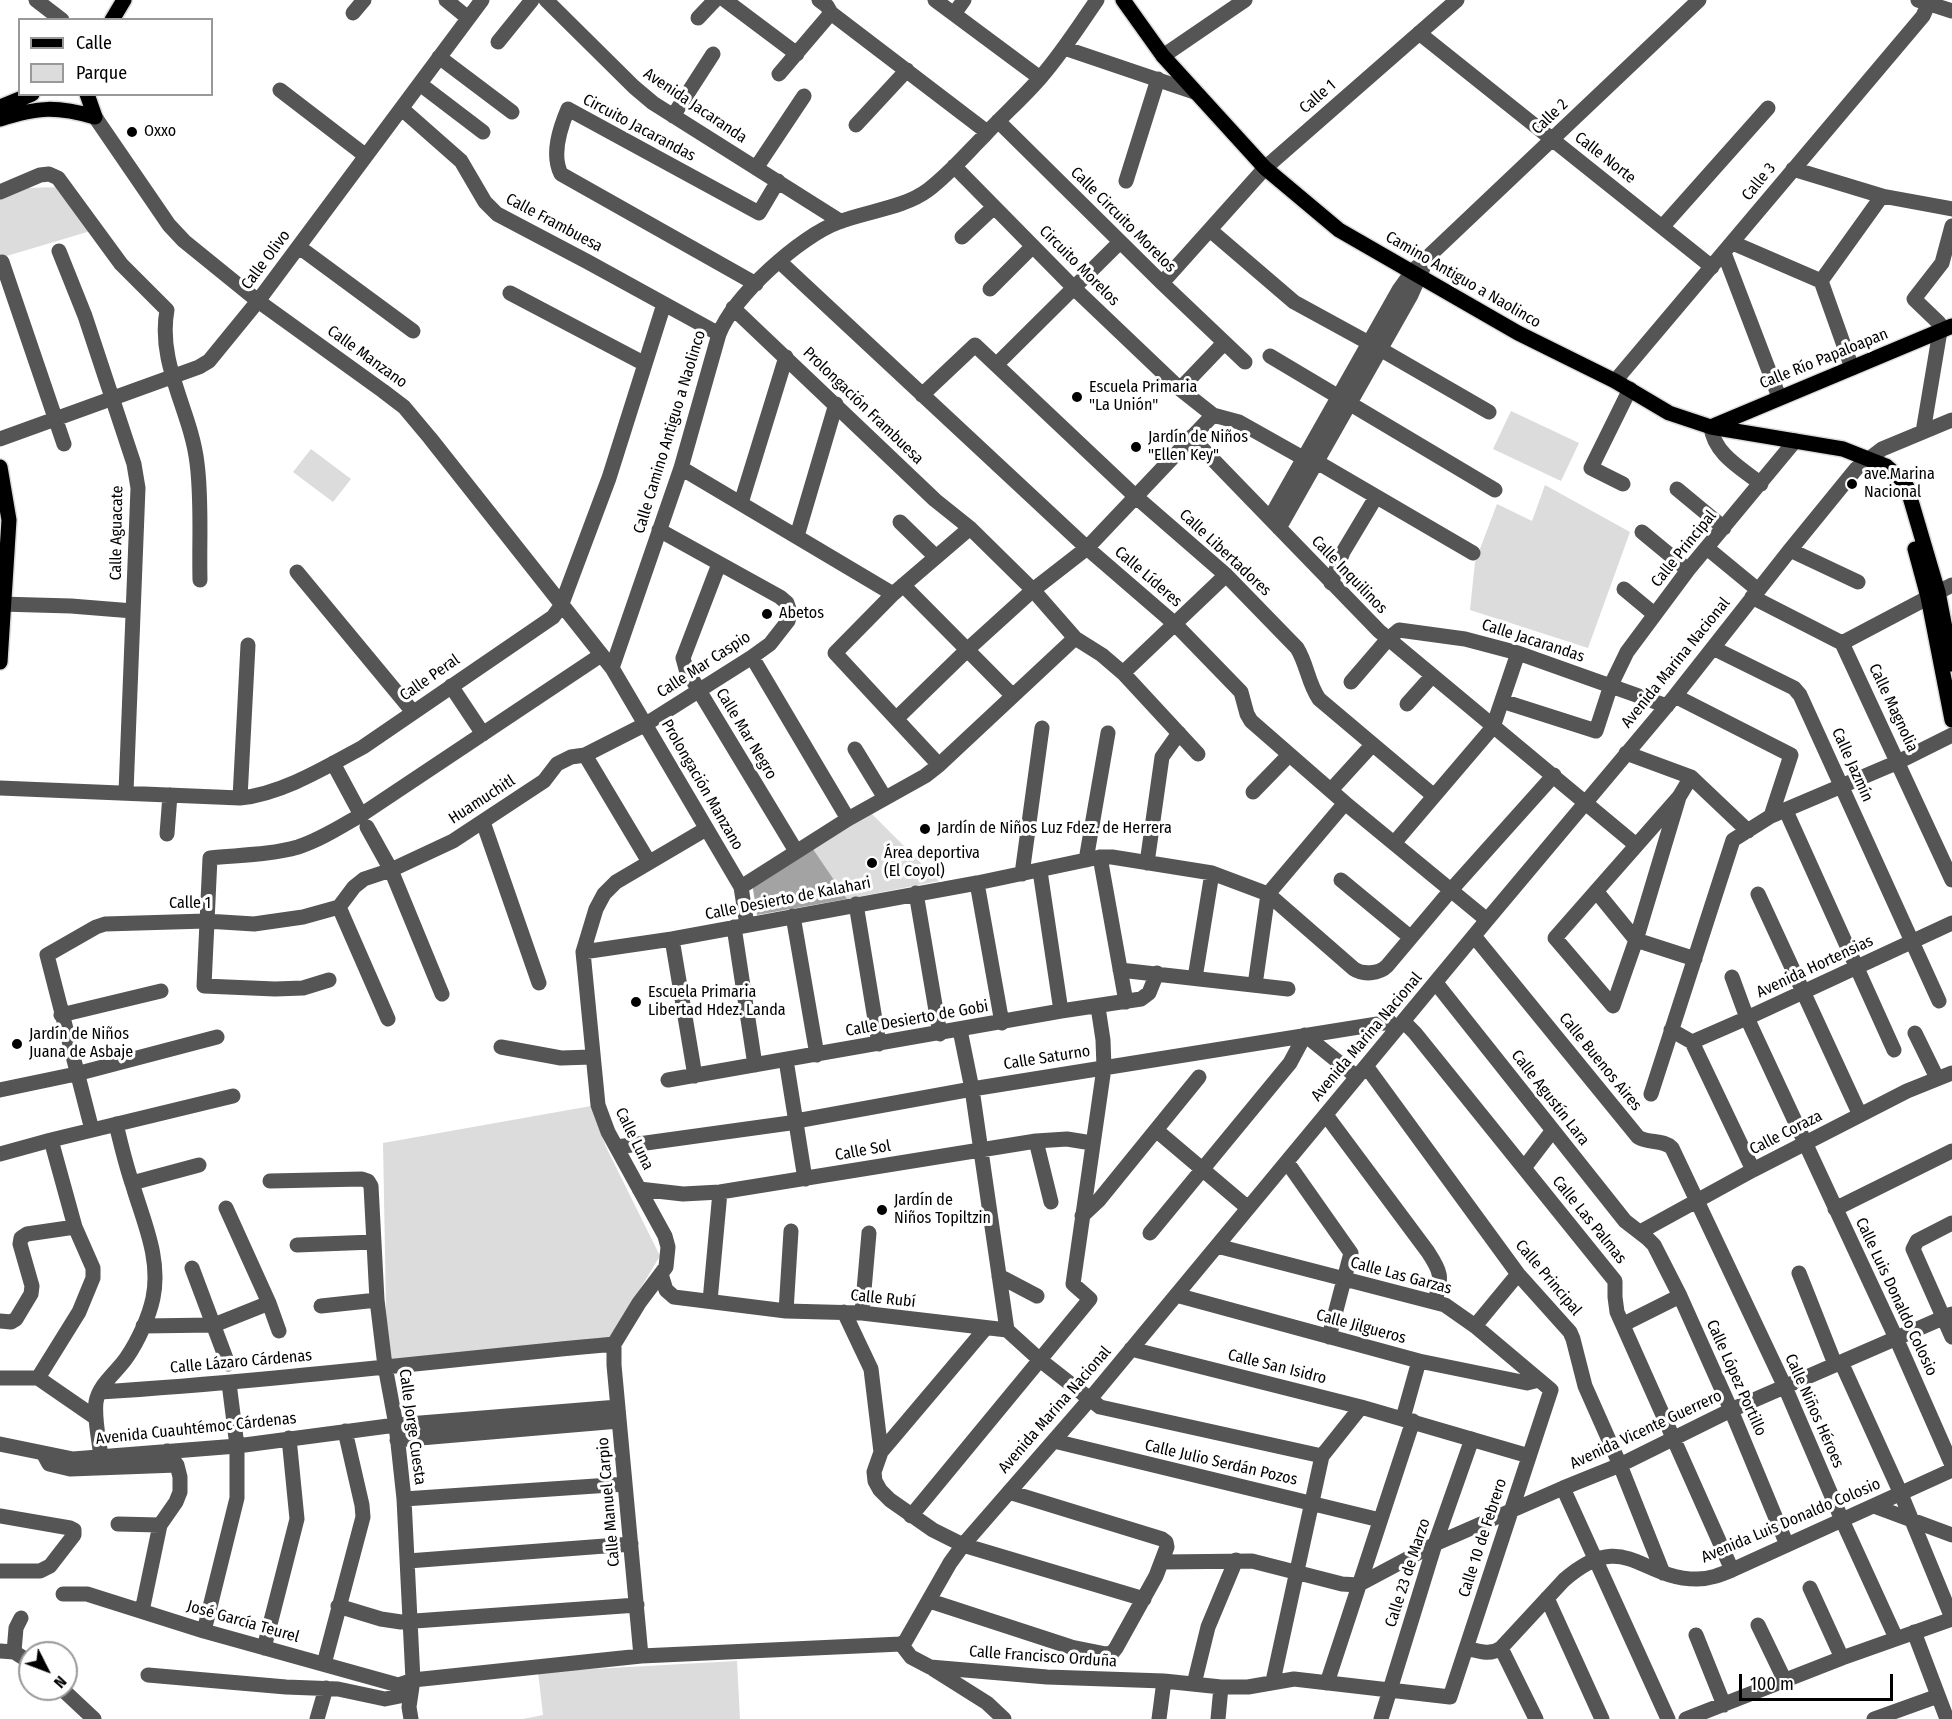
<!DOCTYPE html>
<html>
<head>
<meta charset="utf-8">
<style>
  body { margin:0 }
  #map { position:relative; width:1952px; height:1719px; overflow:hidden; background:#fff; font-family:"Fira Sans Condensed",sans-serif }
  canvas { display:block }
  .legend { position:absolute; left:18px; top:18px; width:195px; height:78px; box-sizing:border-box; background:#fff; border:2px solid #999; margin:0; padding:8px 10px; list-style:none; font-size:18px; color:#000 }
  .legend li { display:flex; align-items:center; gap:12px; height:30px }
  .legend b { width:30px; border:2px solid #999 }
  .north { position:absolute; left:18px; top:1641px; width:60px; height:60px; box-sizing:border-box; background:#fff; border:2px solid #999; border-radius:50%; rotate:132deg; font-size:16px; font-weight:700; line-height:24px; text-align:center; color:#000 }
  .north::after { content:''; display:block; margin:auto; width:21px; height:27px; background:#000; clip-path:polygon(50% 0,100% 100%,50% 72%,0 100%) }
  .scale { position:absolute; left:1739px; top:1674px; width:154px; height:27px; box-sizing:border-box; border:3px solid #000; border-top:0; padding-left:8px; font-size:18px; line-height:21px; white-space:nowrap; color:#000; -webkit-text-stroke:4px #fff; paint-order:stroke }
</style>
</head>
<body>
<div id="map">
<canvas width="1952" height="1719"></canvas>
<ul class="legend">
<li><b style="height:8px;background:#000"></b>Calle</li>
<li><b style="height:16px;background:#dcdcdc"></b>Parque</li>
</ul>
<div class="north">N</div>
<div class="scale">100 m</div>
</div>
<script>
const ctx = document.querySelector('canvas').getContext('2d');
ctx.lineJoin = 'round';
function fill(path, color) { ctx.fillStyle = color; ctx.fill(path, 'evenodd'); }
function stroke(path, color, width, dash) { ctx.strokeStyle = color; ctx.lineWidth = width; ctx.lineCap = dash ? 'butt' : 'round'; ctx.setLineDash(dash || []); ctx.stroke(path); }
function label(font, color, halo, rows, align = 'center') {
  ctx.font = font + ' "Fira Sans Condensed",sans-serif'; ctx.lineWidth = 6; ctx.setLineDash([]); ctx.textBaseline = 'middle'; ctx.strokeStyle = halo; ctx.fillStyle = color; for (const [text, x, y, turn = 0] of rows) {
    ctx.save(); ctx.translate(x, y); ctx.rotate((+turn || 0) * Math.PI / 180); ctx.textAlign = isNaN(turn) ? turn : align; if (halo) ctx.strokeText(text, 0, 0); ctx.fillText(text, 0, 0); ctx.restore();
  }
}
fill(new Path2D(`
  M63 187 94 230 0 258V199L25 188Z
  M1511 411 1579 443 1561 481 1493 449Z
  M311 449 351 479 333 502 293 472Z
  M1545 485 1630 532 1588 648 1470 610 1475 562 1497 504 1532 521Z
  M870 812 939 881 847 899 811 846Z
  M591 1106 606 1147 660 1256 610 1339 387 1363 383 1143Z
  M737 1661 740 1719H523L543 1715 538 1672Z`), '#dcdcdc');
fill(new Path2D(`
  M811 846 847 899 757 915 752 883Z`), '#a3a3a3');
const major = new Path2D(`
  M1123 0 1163 56 1265 168 1339 230 1518 333 1615 381 1669 413 1711 427 1843 449 1886 466 1901 479 1907 487 1938 592 1952 664
  M112 20 124 0
  M87 94 95 117
  M0 107 32 94
  M0 119C39 107 56 106 95 117
  M1711 427 1952 326
  M0 467 9 520 0 662
  M1915 549 1928 597 1952 720`);
stroke(major, '#dbdbdb', 18);
stroke(new Path2D(`
  M36 0 62 20
  M446 0 468 18
  M546 0 634 87 653 103 840 221
  M725 0 797 54
  M819 0 827 6 831 13 987 132
  M935 0 1040 78
  M1918 0 1952 11
  M353 13 364 0
  M954 14 964 0
  M698 18 715 0
  M1419 33 1712 267
  M498 42 532 0
  M1064 48 1194 92
  M1163 56 1245 0
  M439 57 512 112
  M779 74 831 13
  M420 84 483 132
  M280 90 366 156
  M402 109 461 161 485 202 497 214 588 262 719 334
  M673 116 713 54
  M95 117 169 225 184 241 258 301 383 391 404 407 430 438 612 668 741 887 747 925
  M998 121 1162 283 1245 362
  M856 125 907 70
  M954 166 1075 289 1180 389 1213 415 1239 422 1303 458
  M756 168 804 96
  M1793 169 1882 196 1952 209
  M1126 181 1158 79
  M0 192 40 175 49 174 58 178 121 264 167 310C157 364 191 411 197 463 202 501 199 541 200 580
  M1663 226 1768 108
  M1210 230 1294 302 1369 343
  M962 237 994 207
  M1733 243 1821 281 1852 368
  M299 247 413 331
  M59 251 85 316 134 464 138 488 126 792
  M1724 253 1779 397
  M2 262 64 444
  M780 262 1087 548 1175 624 1241 692 1247 714 1251 721 1345 803 1487 920
  M1821 281 1882 196
  M1162 283 1265 168 1457 0
  M756 284 561 174C551 154 560 128 568 109L759 213 778 181
  M990 289 1033 246
  M510 293 645 364
  M733 308 935 500 970 528 1033 590 1075 638 1102 655 1123 673 1198 754
  M1380 349 1489 412
  M1270 356 1495 490
  M996 365 1120 242
  M1615 381 1923 16 1930 0
  M1180 389 1224 343
  M922 395 975 345 1135 496 1226 575 1297 648C1307 664 1308 683 1319 699L1434 796
  M1711 427C1714 454 1741 468 1761 484
  M1923 432 1940 331 1939 323 1914 299 1942 263 1952 226
  M1191 437 1379 631 1636 845
  M0 439 199 367 209 361 258 301 482 0
  M1317 462 1473 553
  M681 468 893 594
  M1623 484 1591 468 1630 389
  M1677 489 1724 528
  M741 503 786 357
  M1270 518 1399 290 1412 272 1699 0
  M900 522 936 557
  M1279 528 1411 295 1423 268
  M1642 532 1688 570
  M797 536 836 404
  M1707 548 1758 590
  M1790 550 1858 582
  M719 564 683 658 686 669 796 851
  M297 572 413 712
  M1331 583 1343 552 1376 497
  M903 585 1013 696
  M1624 589 1654 614
  M1752 597 1842 643 1952 880
  M0 604 71 606 133 611
  M1842 643 1952 585
  M1713 648 1794 688 1800 695 1939 1001
  M752 657 848 819
  M612 668 681 468 719 334C734 296 800 236 839 222 867 211 904 208 928 190 949 174 966 154 984 136 1002 116 1023 98 1041 77 1062 53 1079 26 1097 0
  M1123 673 1226 575
  M1351 682 1388 639 1399 630 1465 639 1518 653 1667 706
  M451 686 483 734
  M1675 696 1791 755 1771 816
  M1502 701 1596 731 1611 685 1627 652 1688 570 1795 441
  M1407 704 1432 676
  M897 718 968 649 1033 590 1087 548 1213 415
  M855 749 885 798
  M1626 753 1691 777 1748 831
  M585 755 649 862
  M333 763 361 815
  M939 765 835 653 893 594 970 528
  M0 788 240 798C282 794 326 767 363 747L553 617 561 606 609 478 664 304
  M1331 790 1372 745
  M1253 792 1289 755
  M1679 797 1555 938 1613 1006 1636 940 1679 797 1691 777
  M240 798 248 645
  M1786 811 1894 1050
  M483 822 539 983
  M367 827 391 870 442 994
  M167 834 170 795
  M1395 842 1493 727 1518 653
  M1100 857 1126 1002
  M1086 860 1108 733
  M1147 863 1162 757 1179 733
  M1040 871 1061 1011
  M1022 874 1042 728
  M1341 880 1410 937
  M977 883 1002 1023
  M741 887 848 819 925 776 939 765 1075 638
  M1596 891 1636 940 1695 959
  M916 893 940 1034
  M1758 894 1860 1115
  M856 904 879 1044
  M339 907 354 887 364 879 391 870 453 841 544 781 557 764 571 757 585 755 646 724 752 657 770 644 788 621 790 612 787 603 780 597 659 530
  M339 907 388 1019
  M793 916 817 1055
  M734 927 755 1065
  M1474 936 1638 1137C1649 1144 1663 1139 1672 1148L1785 1387 1842 1520 1896 1638
  M672 939 695 1076
  M583 952 672 939 977 883 1100 857H1112L1212 873 1268 894 1354 969C1363 975 1379 974 1387 966L1451 890 1554 775
  M1120 970 1288 989
  M1732 977 1747 1018 1896 1338 1952 1465
  M1195 978 1212 873
  M329 980 303 988 275 989 204 986 210 858C239 855 270 855 298 847 320 840 340 827 361 815L601 655
  M1436 983 1625 1221 1647 1238 1654 1245 1680 1296 1731 1410 1787 1545
  M1255 985 1268 894 1345 803
  M61 1015 161 991
  M1404 1022 1415 1033 1615 1281V1297L1617 1312 1732 1570
  M960 1030 972 1089 1007 1330
  M1671 1030 1692 1042 1753 1170
  M1915 1033 1937 1078
  M1305 1035 1357 1077
  M1692 1042 1747 1018 1952 923
  M501 1047 561 1058 592 1057
  M786 1060 805 1179
  M1366 1066 1518 1274 1570 1332 1573 1339 1585 1386 1620 1465 1663 1573
  M668 1080 1061 1011 1141 999 1149 993 1157 973
  M0 1090 76 1074 217 1037
  M1651 1094 1733 840 1771 816 1898 762 1952 735
  M1326 1115 1428 1252C1443 1275 1441 1276 1435 1302
  M796 1121 972 1089 1390 1022
  M92 1130 47 955 96 927 105 924 206 921 254 924 303 917 339 907
  M1156 1130 1248 1208
  M1036 1141 1051 1202
  M617 1147 790 1123
  M0 1154 51 1140 233 1096
  M1287 1162 1351 1253 1329 1337
  M1524 1168 1553 1130
  M270 1181 362 1179 368 1181 371 1186 377 1300 385 1366 396 1425 404 1499 413 1680 409 1707 411 1719
  M132 1183 199 1165
  M639 1189 683 1194 720 1192 1036 1141 1067 1139 1092 1143
  M226 1208 269 1303 279 1331
  M1835 1209 1952 1151
  M1082 1216 1099 1200 1199 1077
  M1952 1223 1917 1241 1913 1249 1952 1337
  M1640 1232 1753 1170 1907 1091 1952 1073
  M1150 1233 1290 1063 1305 1035
  M297 1245 373 1242
  M192 1268 228 1364
  M1799 1273 1835 1364
  M661 1274 666 1290 674 1297 786 1311 862 1313 1007 1330 1040 1360 1100 1407 1322 1456
  M999 1276 1037 1296
  M1176 1295 1419 1361 1527 1383 1539 1380
  M710 1301 720 1192
  M321 1306 377 1300
  M786 1311 791 1231
  M844 1312 871 1369 881 1452
  M862 1313 869 1233
  M0 1321 11 1322 16 1319 31 1294 32 1286 20 1244 21 1238 27 1234 75 1227
  M1624 1324 1680 1296
  M143 1326 214 1325 269 1303
  M1475 1326 1518 1274
  M985 1329 881 1452 874 1472 875 1481 880 1490 890 1500 933 1530 963 1545 1144 1599
  M614 1344 639 1303 666 1267 668 1247 665 1236 608 1132 598 1105 583 952 596 909 604 894 616 882 706 829
  M614 1344V1365L641 1656
  M1131 1349 1361 1407 1529 1456
  M1841 1362 1901 1494 1952 1618
  M0 1378H38L96 1418
  M38 1378 79 1312 93 1278V1268L75 1227 51 1140
  M100 1392C272 1381 443 1360 614 1344
  M1403 1418 1419 1361
  M397 1440 619 1421
  M1054 1441 1380 1520
  M0 1444 73 1459 237 1446 396 1425 618 1407
  M43 1453 49 1464 70 1469 177 1465
  M101 1457C99 1439 94 1419 96 1402 99 1384 118 1371 127 1357 138 1341 149 1317 153 1298 161 1259 144 1223 133 1186 126 1166 121 1145 116 1124
  M1563 1488 1668 1719
  M404 1499 625 1484
  M1874 1506 1952 1535
  M0 1516 70 1528 74 1530V1535L50 1566 40 1571H0
  M911 1516 1090 1299 1073 1284 1104 1068 1103 1040 1098 1007
  M118 1524 160 1525
  M408 1561 631 1544
  M1162 1562 1252 1561 1342 1584 1358 1585 1435 1544 1563 1488 1620 1465 1731 1410 1952 1314
  M1810 1588 1842 1658
  M63 1594H87L204 1631 398 1685 413 1680 641 1656 901 1644
  M1547 1598 1602 1719
  M930 1601 1071 1647 1106 1654 1112 1653 1116 1648 1156 1576 1167 1547 1166 1542 1162 1539 1009 1492
  M338 1606 381 1619 401 1622 637 1605
  M142 1611 160 1525 176 1502 180 1492V1477L177 1465 167 1451
  M1758 1625 1785 1681
  M204 1631 237 1498V1446L229 1383
  M1914 1632 1947 1719
  M1696 1635 1724 1705
  M901 1644 906 1640 950 1563 963 1545 1090 1399 1487 920 1675 696 1790 550 1856 469 1882 449 1952 420
  M901 1644 911 1657 930 1667 1047 1677 1164 1681 1221 1687H1248L1294 1679 1450 1697 1551 1390 1475 1326 1445 1305 1217 1246
  M264 1648 297 1519 289 1438
  M1466 1648C1478 1651 1490 1656 1501 1648L1564 1580C1625 1527 1639 1579 1697 1579 1710 1579 1720 1575 1732 1570L1952 1470
  M1501 1648 1536 1719
  M0 1651 14 1652 30 1662
  M14 1652 16 1628 21 1618
  M324 1664 363 1517 362 1505 345 1431
  M933 1669 987 1703 1004 1719
  M148 1675 286 1687 338 1689 385 1699 410 1694
  M1273 1681 1322 1456 1361 1407
  M1327 1683 1413 1421
  M1194 1684 1208 1627 1236 1560
  M62 1689 94 1719
  M317 1719 326 1688
  M1159 1719 1164 1681
  M1218 1719 1221 1687
  M1381 1719 1435 1544 1472 1439
  M1686 1719 1842 1658 1952 1619
  M1874 1719 1938 1696`), '#555', 15);
stroke(major, '#000', 15);
for (const [x, y, r, color] of [
  [132,132,6,"#000"],
  [1077,397,6,"#000"],
  [1136,447,6,"#000"],
  [1852,484,6,"#000"],
  [767,614,6,"#000"],
  [925,829,6,"#000"],
  [872,863,6,"#000"],
  [636,1002,6,"#000"],
  [17,1044,6,"#000"],
  [882,1210,6,"#000"]
]) { const dot = new Path2D(); dot.arc(x, y, r, 0, 2 * Math.PI); ctx.fillStyle = color; ctx.fill(dot); stroke(dot, '#fff', 2); }
label('16px', '#000', '#fff', [
  ["Calle 1",1318,97,-41],
  ["Avenida Jacaranda",695,106,34],
  ["Calle 2",1550,117,-44],
  ["Circuito Jacarandas",639,128,28],
  ["Calle Norte",1605,158,38],
  ["Calle 3",1759,182,-51],
  ["Calle Circuito Morelos",1123,220,45],
  ["Calle Frambuesa",554,223,28],
  ["Calle Olivo",266,260,-53],
  ["Circuito Morelos",1079,266,45],
  ["Camino Antiguo a Naolinco",1463,280,30],
  ["Calle Manzano",367,357,36],
  ["Calle Río Papaloapan",1824,359,-22],
  ["Prolongación Frambuesa",863,406,44],
  ["Calle Camino Antiguo a Naolinco",670,432,-73],
  ["Calle Aguacate",117,533,-89],
  ["Calle Principal",1684,549,-51],
  ["Calle Libertadores",1225,553,43],
  ["Calle Inquilinos",1349,575,46],
  ["Calle Líderes",1148,577,41],
  ["Calle Jacarandas",1533,641,18],
  ["Avenida Marina Nacional",1676,663,-51],
  ["Calle Mar Caspio",704,665,-33],
  ["Calle Peral",430,678,-35],
  ["Calle Magnolia",1893,708,65],
  ["Calle Mar Negro",746,734,59],
  ["Calle Jazmín",1852,765,66],
  ["Prolongación Manzano",702,785,60],
  ["Huamuchitl",482,800,-33],
  ["Calle Desierto de Kalahari",788,899,-11],
  ["Calle 1",190,904],
  ["Avenida Hortensias",1815,967,-25],
  ["Calle Desierto de Gobi",917,1019,-10],
  ["Avenida Marina Nacional",1367,1037,-50],
  ["Calle Saturno",1047,1058,-9],
  ["Calle Buenos Aires",1600,1062,51],
  ["Calle Agustín Lara",1550,1098,52],
  ["Calle Coraza",1786,1133,-27],
  ["Calle Luna",634,1139,64],
  ["Calle Sol",863,1151,-10],
  ["Calle Las Palmas",1589,1220,51],
  ["Calle Las Garzas",1401,1276,15],
  ["Calle Principal",1548,1278,50],
  ["Calle Luis Donaldo Colosio",1896,1297,65],
  ["Calle Rubí",883,1299,6],
  ["Calle Jilgueros",1361,1327,15],
  ["Calle Lázaro Cárdenas",241,1362,-5],
  ["Calle San Isidro",1277,1367,14],
  ["Calle López Portillo",1736,1378,66],
  ["Avenida Marina Nacional",1055,1410,-49],
  ["Calle Niños Héroes",1814,1411,66],
  ["Calle Jorge Cuesta",412,1427,82],
  ["Avenida Cuauhtémoc Cárdenas",196,1429,-6],
  ["Avenida Vicente Guerrero",1646,1430,-25],
  ["Calle Julio Serdán Pozos",1221,1463,13],
  ["Calle Manuel Carpio",609,1502,-95],
  ["Avenida Luis Donaldo Colosio",1791,1521,-23],
  ["Calle 10 de Febrero",1483,1538,-72],
  ["Calle 23 de Marzo",1408,1573,-72],
  ["José García Teurel",243,1622,16],
  ["Calle Francisco Orduña",1043,1657,4]
]);
label('16px', '#000', '#fff', [
  ["Oxxo",144,132],
  ["Escuela Primaria",1089,388],
  ["\"La Unión\"",1089,406],
  ["Jardín de Niños",1148,438],
  ["\"Ellen Key\"",1148,456],
  ["ave.Marina",1864,475],
  ["Nacional",1864,493],
  ["Abetos",779,614],
  ["Jardín de Niños Luz Fdez. de Herrera",937,829],
  ["Área deportiva",884,854],
  ["(El Coyol)",884,872],
  ["Escuela Primaria",648,993],
  ["Libertad Hdez. Landa",648,1011],
  ["Jardín de Niños",29,1035],
  ["Juana de Asbaje",29,1053],
  ["Jardín de",894,1201],
  ["Niños Topiltzin",894,1219]
], 'left');
</script>
</body>
</html>
